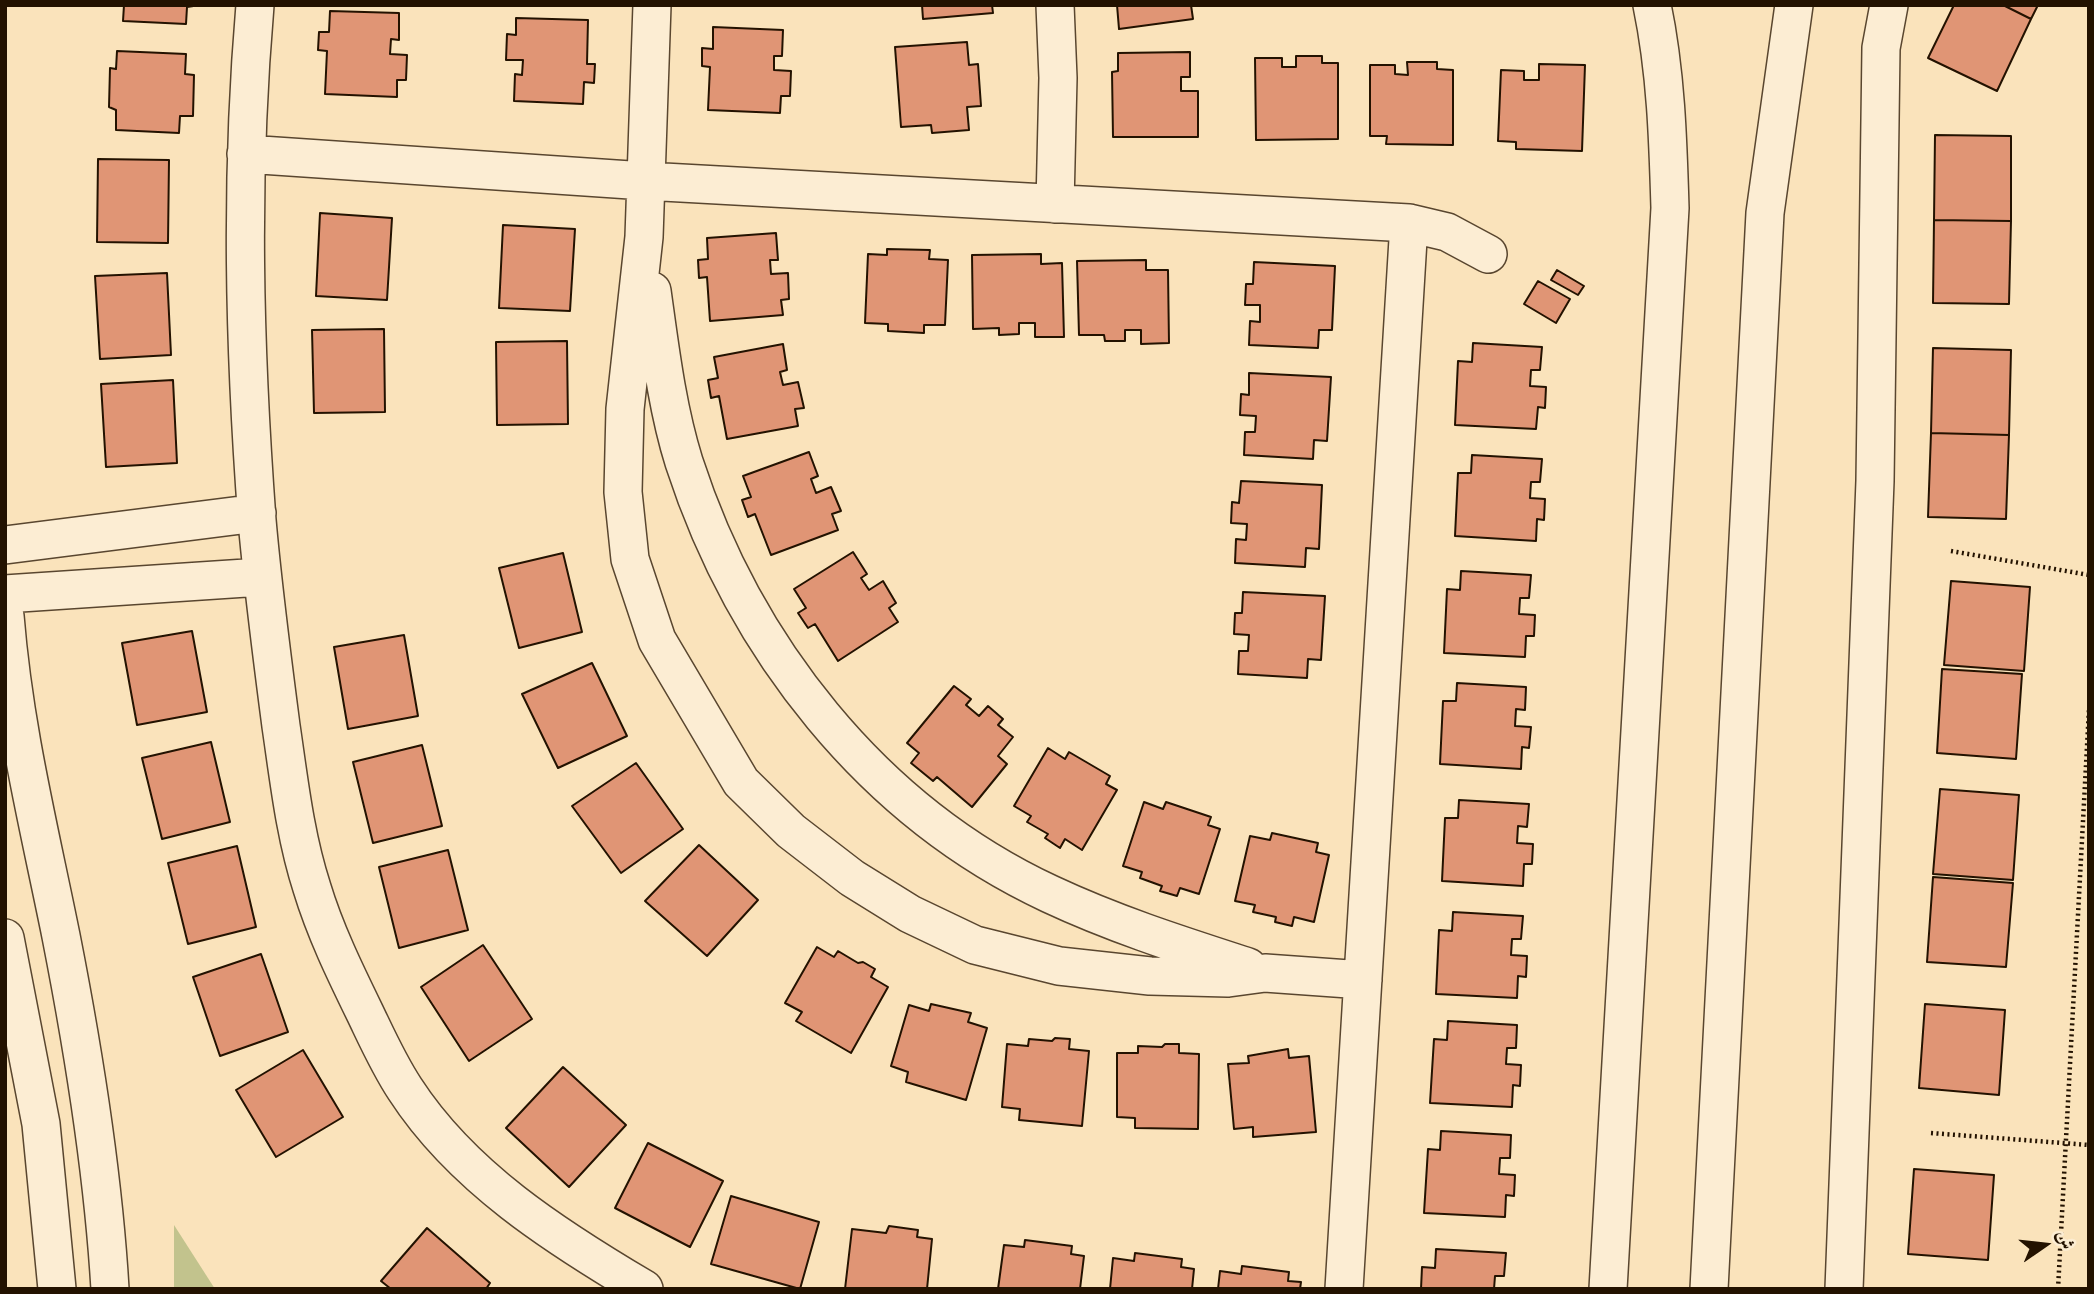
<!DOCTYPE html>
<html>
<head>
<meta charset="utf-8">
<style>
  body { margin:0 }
  #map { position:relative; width:2094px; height:1294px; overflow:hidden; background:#fae3bb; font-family:Cardo,Amiri,serif }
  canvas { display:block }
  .frame { position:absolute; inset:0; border:7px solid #231200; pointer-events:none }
  .north { position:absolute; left:2010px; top:1210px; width:70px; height:70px; -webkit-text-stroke:5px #fcedd3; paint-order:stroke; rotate:76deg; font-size:19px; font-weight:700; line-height:28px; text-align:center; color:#231200 }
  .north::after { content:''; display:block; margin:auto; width:24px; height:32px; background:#231200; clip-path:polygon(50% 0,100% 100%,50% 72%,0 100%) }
</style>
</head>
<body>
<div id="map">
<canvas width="2094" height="1294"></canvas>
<div class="frame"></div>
<div class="north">ش</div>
</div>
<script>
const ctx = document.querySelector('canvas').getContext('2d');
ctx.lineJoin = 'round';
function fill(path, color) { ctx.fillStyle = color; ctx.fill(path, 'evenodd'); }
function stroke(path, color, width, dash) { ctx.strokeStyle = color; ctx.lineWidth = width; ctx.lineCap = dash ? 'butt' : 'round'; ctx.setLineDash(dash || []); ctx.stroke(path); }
fill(new Path2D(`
  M174 1225 215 1289H174Z`), '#c2c38d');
const building = new Path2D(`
  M124 5H200L187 7 186 24 123 21Z
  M922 5H992L993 13 923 19Z
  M1117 5H1191L1193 19 1119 29Z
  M1954 5H2003L2031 19 1997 91 1928 58Z
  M2003 5H2038L2031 19Z
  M330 11 399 13V40L391 39 390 54 407 55 406 80H397V97L325 94 327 51 318 50 319 32H329Z
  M516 18 588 20 587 64H595L594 83 584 82 583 104 514 101 515 74 522 75 523 60H506L507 34 516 35Z
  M713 27 783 30 782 56H774V70L791 71 790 96H781L780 113 708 110 710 67 702 66V48L713 49Z
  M967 42 969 65 978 64 981 106 967 107 969 130 932 133 931 125 901 127 895 47Z
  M117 51 186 54 185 74 194 75 193 116H180L179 133 116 130V110L109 107 110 68 116 69Z
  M1190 52V77H1181V91H1198V137H1113L1112 72 1118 71V53Z
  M1296 56H1322V63H1338V139L1256 140 1255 58H1282V67H1296Z
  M1407 62H1437V69L1453 70V145L1386 144 1387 136H1370V65H1395V74L1408 75Z
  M1539 64 1585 65 1582 151 1516 149V142L1498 141 1501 70 1524 71V80H1539Z
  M1935 135 2011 136V221L1934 220Z
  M98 159 169 160 168 243 97 242Z
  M320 213 392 218 387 300 316 296Z
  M1934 220 2011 221 2009 304 1933 303Z
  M503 225 575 229 570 311 499 308Z
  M776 233 778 260H770L771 274 788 273 789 299 781 300 783 315 710 321 707 277 699 278 698 260 708 259 707 238Z
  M887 249 930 250 929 259 948 260 945 325H924V333L888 331V324L865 323 868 254 887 255Z
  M1041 254V264L1062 263 1064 337H1035V323H1019V334L999 335V328L973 329 972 255Z
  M1146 260V270H1168L1169 343 1141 344V330H1125V341H1105L1104 335H1079L1077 261Z
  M1254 262 1335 266 1332 330H1319L1318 348 1249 345 1250 321 1260 322V305H1245L1246 284H1253Z
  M1557 270 1584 286 1578 295 1551 280Z
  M167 273 171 355 100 359 95 276Z
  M1538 281 1570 299 1556 323 1524 304Z
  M384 329 385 412 314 413 312 330Z
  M567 341 568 424 497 425 496 342Z
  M1473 343 1542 347 1540 370H1531L1530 386 1546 387 1545 408 1538 407 1536 429 1455 425 1458 361 1472 362Z
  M783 344 787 370 780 372 783 385 798 382 804 408 795 409 798 426 727 439 719 396 711 398 708 380 718 378 714 357Z
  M1933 348 2011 350 2009 435 1931 433Z
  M1249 373 1331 377 1327 441 1314 440 1313 459 1244 455 1245 432H1255L1256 416 1240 415 1241 394 1249 395Z
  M173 380 177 463 106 467 101 384Z
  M1931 433 2009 435 2006 519 1928 517Z
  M809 452 818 476 811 479 816 493 831 487 841 511 832 514 838 530 771 555 755 514 748 517 742 500 751 497 743 476Z
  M1472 455 1542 459 1540 482H1531L1530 498 1545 499 1544 520 1537 519 1536 541 1455 536 1458 473H1471Z
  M1241 481 1322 485 1319 549 1306 548 1305 567 1235 563 1236 539 1246 540 1247 524 1231 523 1232 502 1239 503Z
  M853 552 867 574 861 578 869 590 883 581 896 603 889 608 898 622 838 661 815 624 808 628 798 613 806 608 794 589Z
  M563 553 582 632 519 648 499 568Z
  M1461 571 1531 575 1529 598H1520L1519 614 1535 615 1534 636H1526L1525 657 1444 653 1447 589 1460 590Z
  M1951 581 2030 587 2024 671 1944 665Z
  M1243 592 1325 596 1321 660 1308 659 1307 678 1238 674 1239 651H1248L1249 635 1234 634 1235 613H1242Z
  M192 631 207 712 137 725 122 643Z
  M404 635 418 716 348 729 334 647Z
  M592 663 627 736 558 768 522 694Z
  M1942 669 2022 674 2016 759 1937 753Z
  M1457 683 1526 687 1525 710 1516 709 1515 726 1531 727 1529 748 1522 747 1521 769 1440 764 1443 701H1456Z
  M954 686 971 699 966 705 979 716 988 706 1003 719 998 725 1013 737 998 756 1007 764 972 807 937 777 933 781 911 763 919 753 907 743Z
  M211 742 230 822 162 839 142 758Z
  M422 745 442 826 373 843 353 762Z
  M1048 748 1065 759 1069 752 1110 776 1106 784 1117 790 1082 850 1065 839 1060 848 1045 838 1048 834 1027 822 1031 816 1014 806Z
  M636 763 683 829 621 873 572 806Z
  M1940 789 2019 795 2013 880 1933 874Z
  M1459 800 1529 804 1527 827 1518 826 1517 843 1533 844 1532 864H1524L1523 886 1442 881 1445 818H1458Z
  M1144 802 1163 809 1166 802 1211 817 1208 825 1220 829 1199 894 1180 888 1177 896 1160 891 1162 886 1140 878 1142 872 1123 866Z
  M1272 833 1318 843 1316 852 1329 855 1314 922 1294 917 1292 926 1275 922 1276 917 1253 912 1255 905 1235 901 1250 836 1270 840Z
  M699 845 758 900 707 956 645 901Z
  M237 846 256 927 188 944 168 863Z
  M448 850 468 930 399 948 379 867Z
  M1933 877 2013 883 2006 967 1927 962Z
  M1453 912 1523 916 1521 939H1512L1511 955 1527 956 1526 977 1518 976 1517 998 1436 994 1439 930 1452 931Z
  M483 945 532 1019 469 1061 421 987Z
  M817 947 834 957 838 951 858 963 863 962 875 969 871 977 888 987 851 1053 796 1021 802 1012 785 1003Z
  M261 954 288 1032 220 1056 193 977Z
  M931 1004 971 1013 968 1022 987 1028 966 1100 906 1082 908 1072 891 1066 909 1005 929 1011Z
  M1925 1004 2005 1010 1999 1095 1919 1088Z
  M1448 1021 1517 1025 1516 1048H1507L1506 1064 1521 1065 1520 1086 1513 1085 1512 1107 1430 1103 1434 1039 1447 1040Z
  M1055 1038 1070 1039 1069 1049 1089 1051 1082 1126 1019 1120 1020 1109 1002 1107 1007 1044 1028 1046 1029 1039 1052 1041Z
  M1165 1044H1179V1053L1199 1054 1198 1129 1135 1128V1118L1117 1117V1053H1138V1046L1162 1047Z
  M1288 1049 1289 1058 1309 1056 1316 1132 1253 1137V1127L1234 1129 1228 1064 1249 1063 1248 1056Z
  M303 1050 343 1117 276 1157 236 1090Z
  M563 1067 626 1125 569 1187 506 1128Z
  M1441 1131 1511 1135 1510 1158H1500L1499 1174 1515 1175 1514 1196 1506 1195 1505 1217 1424 1213 1428 1149 1440 1150Z
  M648 1143 723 1181 690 1247 615 1208Z
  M1914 1169 1994 1175 1988 1260 1908 1254Z
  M731 1196 819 1222 800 1289 711 1264Z
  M889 1226 918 1230 917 1237 932 1239 927 1289H845L852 1229 886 1233Z
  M427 1228 490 1283 486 1289H391L381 1281Z
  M1025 1240 1072 1246 1071 1254 1084 1256 1080 1289H998L1004 1245 1024 1247Z
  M1436 1249 1506 1253 1504 1276H1495L1494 1289H1421L1422 1267 1435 1268Z
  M1135 1253 1182 1259 1181 1267 1194 1269 1192 1289H1110L1113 1258 1134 1261Z
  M1242 1266 1289 1272 1288 1281 1301 1282 1300 1289H1218L1220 1271 1241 1274Z`);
fill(building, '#e09575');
stroke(building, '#231200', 2);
const minor = new Path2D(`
  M255 5C240 180 244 345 257 520 263 589 272 657 281 726 289 780 295 836 312 888 325 931 345 972 365 1013 377 1038 389 1065 405 1089 462 1177 556 1237 644 1289
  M652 5 644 237 625 409 623 492 630 559 657 640 741 782 791 831 852 878 910 914 975 945 1059 966 1150 976 1228 978 1265 973 1363 980
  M246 154 645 181 1409 223 1447 232 1488 254
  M1055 204 1058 78 1055 5
  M652 291C660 348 667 408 684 462 744 647 872 811 1050 894 1114 924 1180 945 1248 967
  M5 545 257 513
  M5 594 261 577
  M5 616C14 728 39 827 61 936 84 1053 103 1170 110 1289
  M5 938 41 1124 57 1289
  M1344 1289 1409 223
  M1608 1289 1670 208C1668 140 1666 72 1652 5
  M1709 1289 1765 213 1794 5
  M1844 1289 1875 481 1881 48 1889 5`);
stroke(minor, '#59462f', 40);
stroke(new Path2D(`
  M1951 551 2089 575
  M1931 1133 2089 1145
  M2058 1289 2089 709`), '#231200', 4.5, [2, 3.5]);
stroke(minor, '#fcedd3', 37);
</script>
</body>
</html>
